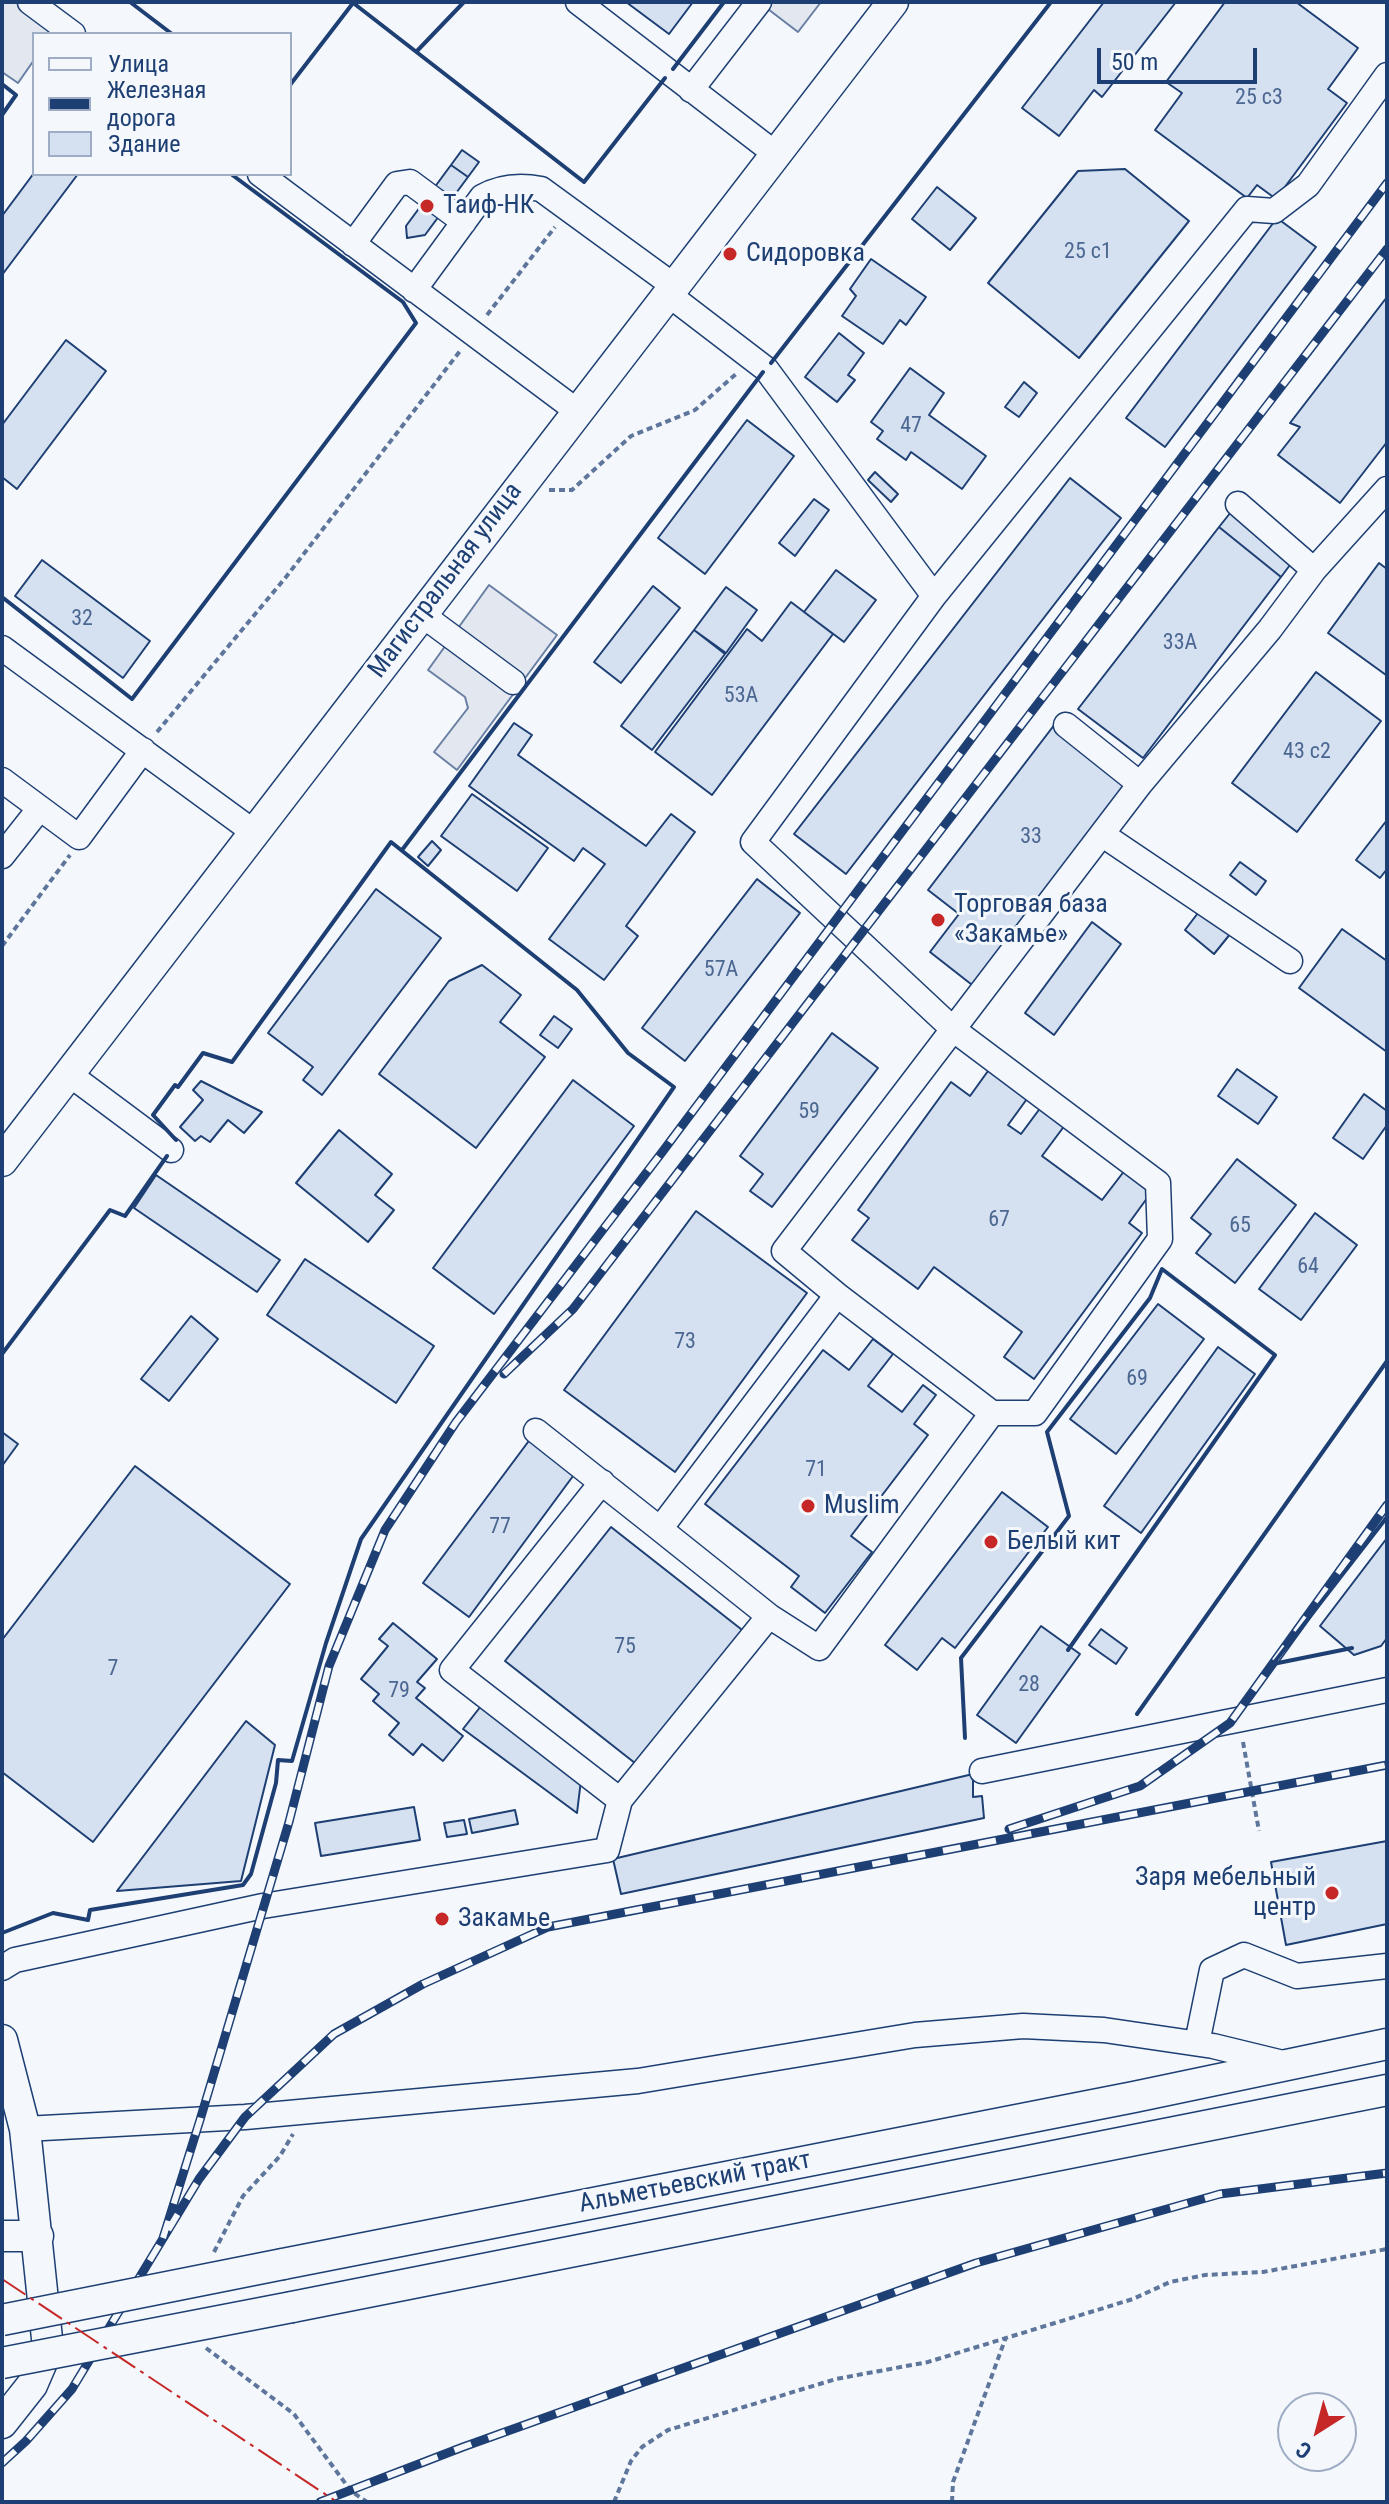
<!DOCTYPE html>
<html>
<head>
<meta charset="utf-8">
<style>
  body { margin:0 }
  #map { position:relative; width:1389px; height:2504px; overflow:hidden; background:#f4f7fb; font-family:"Roboto Condensed",sans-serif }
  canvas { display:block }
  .frame { position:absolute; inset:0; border:4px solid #1d3f73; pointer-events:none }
  .legend { position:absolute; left:32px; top:32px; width:260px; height:144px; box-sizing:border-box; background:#f4f7fb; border:2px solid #9eadc5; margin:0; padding:10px 14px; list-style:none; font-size:24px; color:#1d3f73 }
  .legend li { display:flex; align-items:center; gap:16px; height:40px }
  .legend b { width:40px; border:2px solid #9eadc5 }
  .north { position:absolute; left:1277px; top:2392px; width:80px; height:80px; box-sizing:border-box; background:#f4f7fb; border:2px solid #9eadc5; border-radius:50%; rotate:216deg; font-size:22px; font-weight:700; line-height:32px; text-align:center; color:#1d3f73 }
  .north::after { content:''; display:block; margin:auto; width:28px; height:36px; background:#c62828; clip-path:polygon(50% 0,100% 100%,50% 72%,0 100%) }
  .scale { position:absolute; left:1097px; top:48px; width:160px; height:36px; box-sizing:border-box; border:4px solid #1d3f73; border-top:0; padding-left:10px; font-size:24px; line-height:28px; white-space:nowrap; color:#1d3f73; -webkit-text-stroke:6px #f4f7fb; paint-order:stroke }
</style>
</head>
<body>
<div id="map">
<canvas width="1389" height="2504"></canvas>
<div class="frame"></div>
<ul class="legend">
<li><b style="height:10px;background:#f4f7fb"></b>Улица</li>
<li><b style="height:10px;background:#1d3f73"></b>Железная дорога</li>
<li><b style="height:22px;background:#d5e0f0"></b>Здание</li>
</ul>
<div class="north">С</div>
<div class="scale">50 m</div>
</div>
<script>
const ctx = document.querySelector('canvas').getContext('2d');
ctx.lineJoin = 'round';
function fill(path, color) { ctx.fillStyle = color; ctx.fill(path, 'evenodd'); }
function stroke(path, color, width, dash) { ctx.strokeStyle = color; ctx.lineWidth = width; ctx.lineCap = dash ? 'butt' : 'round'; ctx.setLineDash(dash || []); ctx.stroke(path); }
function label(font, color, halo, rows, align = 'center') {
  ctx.font = font + ' "Roboto Condensed",sans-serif'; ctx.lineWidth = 6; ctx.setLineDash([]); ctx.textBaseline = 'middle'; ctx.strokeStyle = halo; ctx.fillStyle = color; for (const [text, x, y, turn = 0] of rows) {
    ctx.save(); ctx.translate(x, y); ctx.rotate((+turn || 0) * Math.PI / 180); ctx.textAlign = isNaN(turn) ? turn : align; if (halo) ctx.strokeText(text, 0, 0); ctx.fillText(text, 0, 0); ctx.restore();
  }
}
const parking = new Path2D(`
  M2 2H48L53 34H34V60L18 83 2 72Z
  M767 2H821L798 32 764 6Z
  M489 585 557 635 457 770 434 752 468 708 465 697 428 670Z`);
fill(parking, '#e3e8f0');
stroke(parking, '#687fa3', 2);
const building = new Path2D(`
  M626 2H693L669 34Z
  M1104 2H1176L1102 97 1094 90 1059 136 1022 108Z
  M1225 2H1296L1358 48 1328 89 1347 103 1276 199 1257 185 1247 198 1155 130 1182 93 1166 82Z
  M462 150 479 162 468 177 451 165Z
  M451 165 468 177 425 235 407 238 406 226Z
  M1125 169 1189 221 1079 358 988 283 1078 171Z
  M34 173 78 174 2 275V216Z
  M937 187 976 218 950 250 912 219Z
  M1277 218 1316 247 1165 447 1126 418Z
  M871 259 926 297 906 325 900 320 883 344 842 316 856 296 850 289Z
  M1387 297V442L1340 503 1278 455 1300 427 1290 423Z
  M839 333 864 353 848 375 855 380 837 402 805 377Z
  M66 340 106 371 17 489 2 477V425Z
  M910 368 944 393 929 415 986 456 962 489 911 452 906 460 877 439 883 431 871 422Z
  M1024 382 1037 393 1019 417 1005 407Z
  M747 420 794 456 705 574 658 538Z
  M875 472 898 494 891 502 868 480Z
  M1070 478 1121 518 846 874 794 834Z
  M814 499 829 510 795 556 779 543Z
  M1231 512 1293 561 1281 577 1219 527Z
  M1219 527 1281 577 1143 758 1078 709Z
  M42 560 150 641 123 678 15 596Z
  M1379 563 1387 569 1386 675 1328 633Z
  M836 570 876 600 844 642 804 612Z
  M653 586 680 608 621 683 594 662Z
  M726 587 757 610 726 653 694 630Z
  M791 602 833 634 712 795 655 752 747 629 762 641Z
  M694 630 725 654 652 750 621 726Z
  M1316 672 1381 721 1297 832 1232 783Z
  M514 723 532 735 518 755 646 846 671 814 695 832 626 926 638 936 604 980 549 939 605 864 583 848 574 861 469 786Z
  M1055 724 1133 784 976 988 930 952 959 914 928 890Z
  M472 794 548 848 517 891 441 836Z
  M1387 820V869L1380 878 1356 860Z
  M432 841 441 850 428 866 418 857Z
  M1240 862 1266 881 1256 895 1230 875Z
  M757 879 800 913 685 1061 642 1028Z
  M376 889 441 938 322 1095 303 1080 313 1067 268 1033Z
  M1201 909 1231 933 1214 954 1185 930Z
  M1092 922 1121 944 1054 1035 1025 1013Z
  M1342 929 1387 961V1052L1299 988Z
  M482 965 521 995 500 1022 545 1057 476 1148 379 1074 449 981Z
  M554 1016 572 1029 558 1048 540 1035Z
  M832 1033 878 1068 772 1207 750 1191 763 1174 740 1156Z
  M993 1064 1032 1092 1008 1125 1021 1134 1044 1103 1068 1121 1042 1156 1102 1200 1125 1170 1153 1190 1129 1223 1142 1233 1034 1379 1004 1357 1022 1332 934 1267 918 1289 852 1240 869 1218 858 1210 951 1082 970 1096Z
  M1237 1069 1277 1097 1258 1124 1218 1096Z
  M573 1080 634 1126 494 1314 433 1268Z
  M201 1081 262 1112 244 1133 228 1120 210 1142 201 1136 195 1141 180 1127 203 1100 193 1090Z
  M1364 1094 1387 1111V1125L1363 1159 1333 1138Z
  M339 1130 392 1174 375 1195 394 1210 368 1242 296 1183Z
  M1237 1159 1296 1205 1235 1283 1196 1253 1211 1234 1191 1218Z
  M156 1175 280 1260 257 1292 134 1208Z
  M696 1211 807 1293 675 1472 564 1390Z
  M1315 1213 1357 1245 1301 1320 1259 1289Z
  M305 1259 434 1346 396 1403 267 1315Z
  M1158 1304 1204 1339 1116 1454 1070 1419Z
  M191 1316 218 1339 169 1401 141 1379Z
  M873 1339 893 1354 868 1386 902 1412 923 1385 936 1395 914 1424 928 1435 851 1536 872 1552 825 1613 791 1587 799 1576 705 1504 823 1350 849 1370Z
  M1218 1347 1255 1374 1141 1533 1104 1506Z
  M2 1432 18 1444 2 1466Z
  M531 1438 576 1472 469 1617 423 1583Z
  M135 1466 290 1584 93 1842 2 1772V1640Z
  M1002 1492 1048 1527 955 1648 942 1638 917 1670 885 1645Z
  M611 1527 746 1633 640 1767 505 1661Z
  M1387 1538V1638L1381 1646 1354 1655 1320 1626Z
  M393 1623 437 1659 417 1682 425 1688 416 1698 463 1736 443 1761 422 1744 413 1755 389 1735 399 1723 373 1701 379 1694 361 1679 388 1646 379 1639Z
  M1041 1626 1080 1654 1016 1743 977 1715Z
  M1101 1629 1127 1648 1116 1664 1089 1645Z
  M481 1706 581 1780 577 1813 463 1729Z
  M246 1721 275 1745 241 1881 117 1891Z
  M973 1774V1797L982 1796 984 1818 621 1894 613 1859Z
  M414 1807 420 1840 321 1856 315 1823Z
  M515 1810 518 1824 472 1833 469 1819Z
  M464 1820 467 1834 447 1837 444 1823Z
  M1387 1841V1924L1286 1945 1271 1862Z`);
fill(building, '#d5e0f0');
stroke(building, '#1d3f73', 2);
const minor = new Path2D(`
  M30 2 73 34
  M578 2 777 155
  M691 90 759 2
  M260 174 577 411
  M353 244 397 184 410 182 464 222
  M414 290 482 197C501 186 520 185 541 189L674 286
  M668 294 766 369 934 596 753 842 954 1030 1158 1183 1160 1239 1035 1413H992
  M1238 504 1314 570
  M934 596 1247 209 1274 211 1308 185 1387 75
  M421 614 513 682
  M2 648 255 833
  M1066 725 1140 784
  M2 780 79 837 143 750
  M1103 835 1290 961
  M2 856 40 808
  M69 1074 171 1150
  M536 1431 660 1529
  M602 1482 452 1670 620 1800
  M769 1616 819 1648 992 1413 837 1295
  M982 1771 1387 1690
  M2 1968 15 1960 263 1906 607 1850 620 1800 769 1616 660 1529 837 1295 784 1251 1140 784 1270 629 1314 570 1387 489
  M1197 2043 1212 1970 1244 1955 1297 1976 1387 1966
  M25 2129 245 2117 638 2081 915 2035 1023 2026 1104 2030 1213 2046 1287 2064`);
const major = new Path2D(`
  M2 1161 893 2
  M2 2040 25 2129 48 2348 32 2385 2 2423
  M2 2236H38
  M283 2264 1134 2097 1387 2044
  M292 2307 1387 2090`);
stroke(minor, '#1d3f73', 27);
stroke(major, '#1d3f73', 33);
stroke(new Path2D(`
  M487 315 555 227
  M549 490H572L631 436 695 410 736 374
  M157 732 286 577 460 351
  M2 946 70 855
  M1243 1742 1259 1831
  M214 2252 243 2196 280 2156 293 2134
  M206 2348 294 2414 351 2491 367 2502
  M614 2502 631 2461 642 2447 668 2430 836 2379 928 2362 1133 2299 1170 2282 1205 2275 1263 2272 1387 2249
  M714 2502H762
  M952 2502 953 2482 1006 2337`), '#5e769c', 4, [6, 4]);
stroke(minor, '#f4f7fb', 24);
stroke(major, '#f4f7fb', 30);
const rail = new Path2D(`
  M504 1374 573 1309 1387 249
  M1009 1829 1140 1786 1230 1723 1387 1505
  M163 2238 200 2120 289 1822 329 1666 385 1530 456 1422 663 1151 1387 183
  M2 2463 26 2441 72 2389 199 2179 245 2117 334 2034 423 1984 548 1927 1387 1765
  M320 2502 463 2447 976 2263 1220 2194 1387 2173`);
stroke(rail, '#1d3f73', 9);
stroke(rail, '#f4f7fb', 6, [18]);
const majorBridge = new Path2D(`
  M2 2320 283 2264
  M2 2363 292 2307`);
stroke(majorBridge, '#1d3f73', 33, []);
stroke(majorBridge, '#f4f7fb', 30);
stroke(new Path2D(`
  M130 2 172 34
  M352 2 584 182 665 78
  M417 51 464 2
  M673 69 724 2
  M2 84 16 95 2 115
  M290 85 353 3
  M771 363 1051 2
  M2 597 132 699 416 323 403 302 231 174
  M402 850 763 372
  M2 1354 110 1210 125 1216 167 1156
  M1273 1664 1387 1517
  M1273 1664 1352 1648
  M1137 1714 1387 1361
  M965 1738 961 1658 1069 1516 1047 1432 1150 1298 1162 1269 1275 1355 1068 1650
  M2 1933 53 1913 88 1920 90 1910 243 1885 251 1874 276 1783 278 1760 292 1761 326 1643 361 1539 674 1087 628 1053 577 990 391 842 232 1062 203 1053 178 1087 175 1085 153 1115 176 1140`), '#1d3f73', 4);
stroke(new Path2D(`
  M2 2279 337 2502`), '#c62828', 2, [28, 6, 4, 6]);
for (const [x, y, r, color] of [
  [427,206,8,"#c62828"],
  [730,254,8,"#c62828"],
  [938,920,8,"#c62828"],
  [808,1506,8,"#c62828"],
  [991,1542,8,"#c62828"],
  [1332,1893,8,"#c62828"],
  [442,1919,8,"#c62828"]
]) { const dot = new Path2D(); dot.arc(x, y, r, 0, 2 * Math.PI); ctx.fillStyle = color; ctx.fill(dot); stroke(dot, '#f4f7fb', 3); }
label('22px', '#4b6792', null, [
  ["25 с3",1259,98],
  ["25 с1",1088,252],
  ["47",911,426],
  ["32",82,619],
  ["33А",1180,643],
  ["53А",741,696],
  ["43 с2",1307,752],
  ["33",1031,837],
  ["57А",721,970],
  ["59",809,1112],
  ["67",999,1220],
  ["65",1240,1226],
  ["64",1308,1267],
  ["73",685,1342],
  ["69",1137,1379],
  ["71",816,1470],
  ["77",500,1527],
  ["75",625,1647],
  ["7",113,1669],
  ["28",1029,1685],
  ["79",399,1691]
]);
label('26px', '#1d3f73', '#f4f7fb', [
  ["Таиф-НК",443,206],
  ["Сидоровка",746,254],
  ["Торговая база",954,905],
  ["«Закамье»",954,935],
  ["Muslim",824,1506],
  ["Белый кит",1007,1542],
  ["Заря мебельный",1316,1878,"right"],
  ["центр",1316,1908,"right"],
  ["Закамье",458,1919]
], 'left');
label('26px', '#1d3f73', '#f4f7fb', [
  ["Магистральная улица",446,581,-53],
  ["Альметьевский тракт",695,2183,-11]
]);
</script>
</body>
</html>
